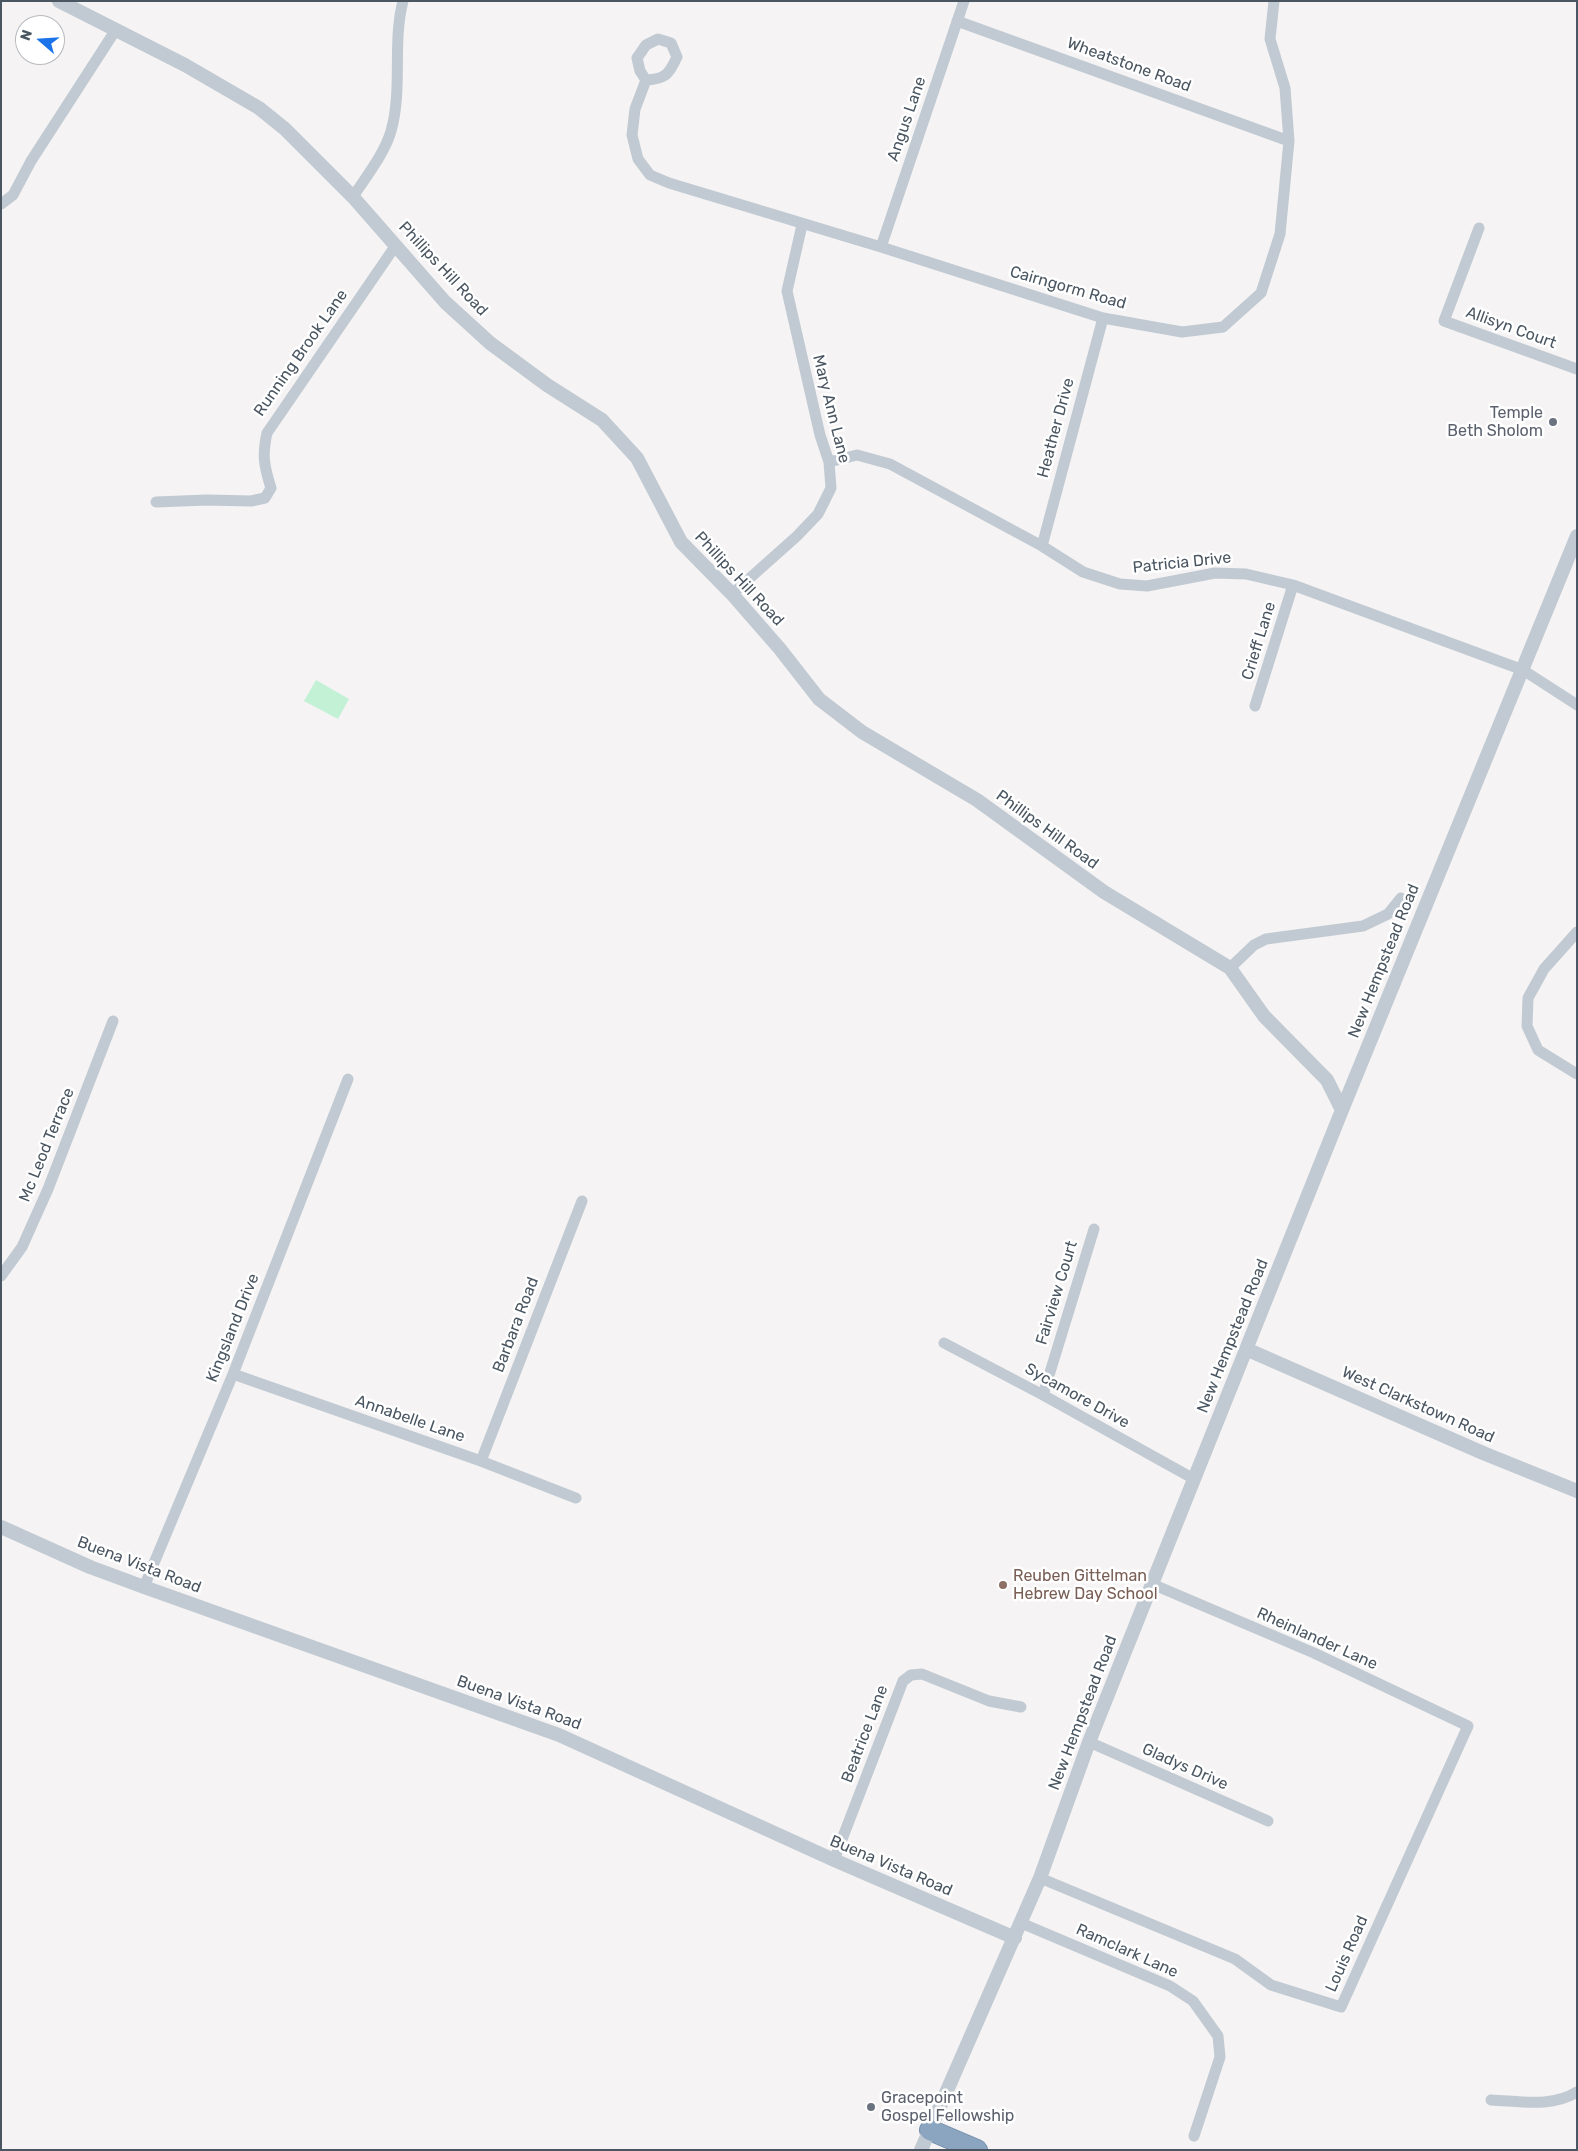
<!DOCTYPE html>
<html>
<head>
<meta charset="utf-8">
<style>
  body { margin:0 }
  #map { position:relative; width:1578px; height:2151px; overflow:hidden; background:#f5f3f3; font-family:Rubik,sans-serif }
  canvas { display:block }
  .frame { position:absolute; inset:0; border:2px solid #4a5661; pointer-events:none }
  .north { position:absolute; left:15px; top:15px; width:50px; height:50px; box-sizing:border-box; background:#fff; border:1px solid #b7bbc0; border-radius:50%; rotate:289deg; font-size:14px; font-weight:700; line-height:20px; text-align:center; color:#4a5661 }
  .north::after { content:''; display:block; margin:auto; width:18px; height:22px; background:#1a73e8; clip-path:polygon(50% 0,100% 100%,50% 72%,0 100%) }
</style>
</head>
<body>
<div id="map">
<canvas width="1578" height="2151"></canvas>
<div class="frame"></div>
<div class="north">N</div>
</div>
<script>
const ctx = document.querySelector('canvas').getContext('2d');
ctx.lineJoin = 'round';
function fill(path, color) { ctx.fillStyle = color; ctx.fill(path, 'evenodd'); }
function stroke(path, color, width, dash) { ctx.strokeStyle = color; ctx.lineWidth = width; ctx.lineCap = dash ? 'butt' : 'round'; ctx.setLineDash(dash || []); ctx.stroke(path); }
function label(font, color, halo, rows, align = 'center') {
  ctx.font = font + ' Rubik,sans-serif'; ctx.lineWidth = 5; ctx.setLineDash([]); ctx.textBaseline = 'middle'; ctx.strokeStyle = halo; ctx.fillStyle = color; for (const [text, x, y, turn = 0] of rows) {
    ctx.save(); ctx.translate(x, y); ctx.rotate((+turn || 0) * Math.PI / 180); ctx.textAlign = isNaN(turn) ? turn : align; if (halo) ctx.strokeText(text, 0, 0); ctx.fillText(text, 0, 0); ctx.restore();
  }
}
fill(new Path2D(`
  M316 680 349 699 338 719 304 701Z`), '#c3f1d5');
const motorway = new Path2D(`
  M930 2130 977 2150`);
stroke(motorway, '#7690ad', 22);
stroke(new Path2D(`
  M957 21 1289 141
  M646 80 640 71 637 58 646 45 658 39 671 43 677 57C669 74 666 79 646 80L635 109 632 135 638 159 650 175 669 183 881 247 1103 318 1182 332 1223 327 1261 293 1280 234 1289 141 1285 88 1270 39 1274 1
  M353 197C365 178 385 153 391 131 403 89 392 43 403 1
  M1 204 13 195 31 161 115 31
  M1479 228 1444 321 1577 369
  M881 247 964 1
  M829 462 857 455 890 464 1042 546 1083 572 1120 584 1147 586 1215 573 1246 574 1293 585 1523 670 1577 705
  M156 502 207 500 251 501 265 498 271 488C264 466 262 455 267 433L396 245
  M1042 546 1103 318
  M732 594 797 536 818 514 831 488 829 462 820 435 787 291 802 225
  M1255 706 1293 585
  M1577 932 1544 969 1528 998 1527 1026 1538 1050 1577 1074
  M1230 968 1254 945 1266 939 1363 926 1388 914 1401 898
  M1 1276 22 1247 48 1189 113 1021
  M944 1343 1043 1395 1194 1479
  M233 1374 481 1461 576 1498
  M1043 1395 1094 1229
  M481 1461 582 1201
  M144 1587 233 1374 348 1079
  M1089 1742 1268 1821
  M834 1860 903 1681 911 1675 922 1674 989 1701 1021 1707
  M1040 1878 1235 1959 1271 1985 1341 2007 1468 1726 1314 1653 1152 1584
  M1021 1923 1170 1986 1193 2001 1218 2036 1220 2057 1194 2136
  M1491 2100C1519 2101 1552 2108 1577 2092`), '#c1cad2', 11);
stroke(new Path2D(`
  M59 1 185 65 259 108 285 129 353 197 445 302 490 343 547 385 602 420 637 458 681 542 732 594 780 649 819 699 862 732 977 800 1104 892 1230 968 1264 1016 1327 1080 1342 1110
  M1246 1349 1483 1453 1577 1491
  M1 1527 90 1567 144 1587 559 1735 834 1860 1015 1938
  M921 2150 1040 1878 1089 1742 1152 1584 1342 1110 1577 536`), '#c1cad2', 14);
stroke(motorway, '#8ba5c1', 20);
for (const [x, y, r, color] of [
  [1553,422,5,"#6b7280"],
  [1003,1585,5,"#8d6e63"],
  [871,2107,5,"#6b7280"]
]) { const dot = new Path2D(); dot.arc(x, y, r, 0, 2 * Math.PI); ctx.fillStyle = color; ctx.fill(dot); stroke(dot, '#fff', 2); }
label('16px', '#4a5661', '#fff', [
  ["Wheatstone Road",1129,65,20],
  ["Angus Lane",907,119,-71],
  ["Phillips Hill Road",443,269,47],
  ["Cairngorm Road",1068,288,16],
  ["Allisyn Court",1511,328,20],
  ["Running Brook Lane",301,353,-55],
  ["Mary Ann Lane",831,409,76],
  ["Heather Drive",1056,428,-75],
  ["Patricia Drive",1182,563,-6],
  ["Phillips Hill Road",739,579,47],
  ["Crieff Lane",1259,641,-73],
  ["Phillips Hill Road",1047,830,36],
  ["New Hempstead Road",1384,961,-68],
  ["Mc Leod Terrace",47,1145,-68],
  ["Fairview Court",1057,1293,-73],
  ["Barbara Road",516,1325,-69],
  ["Kingsland Drive",233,1328,-68],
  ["New Hempstead Road",1233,1336,-68],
  ["Sycamore Drive",1077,1396,29],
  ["West Clarkstown Road",1418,1405,24],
  ["Annabelle Lane",410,1419,19],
  ["Buena Vista Road",139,1565,21],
  ["Rheinlander Lane",1317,1639,24],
  ["Buena Vista Road",519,1703,20],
  ["New Hempstead Road",1083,1713,-69],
  ["Beatrice Lane",865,1734,-69],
  ["Gladys Drive",1185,1767,24],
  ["Buena Vista Road",891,1866,23],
  ["Ramclark Lane",1127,1951,24],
  ["Louis Road",1347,1954,-66]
]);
label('16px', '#5b616d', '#fff', [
  ["Temple",1543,413],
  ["Beth Sholom",1543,431],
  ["Gracepoint",881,2098,"left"],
  ["Gospel Fellowship",881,2116,"left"]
], 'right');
label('16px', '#785e54', '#fff', [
  ["Reuben Gittelman",1013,1576],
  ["Hebrew Day School",1013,1594]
], 'left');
</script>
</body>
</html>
